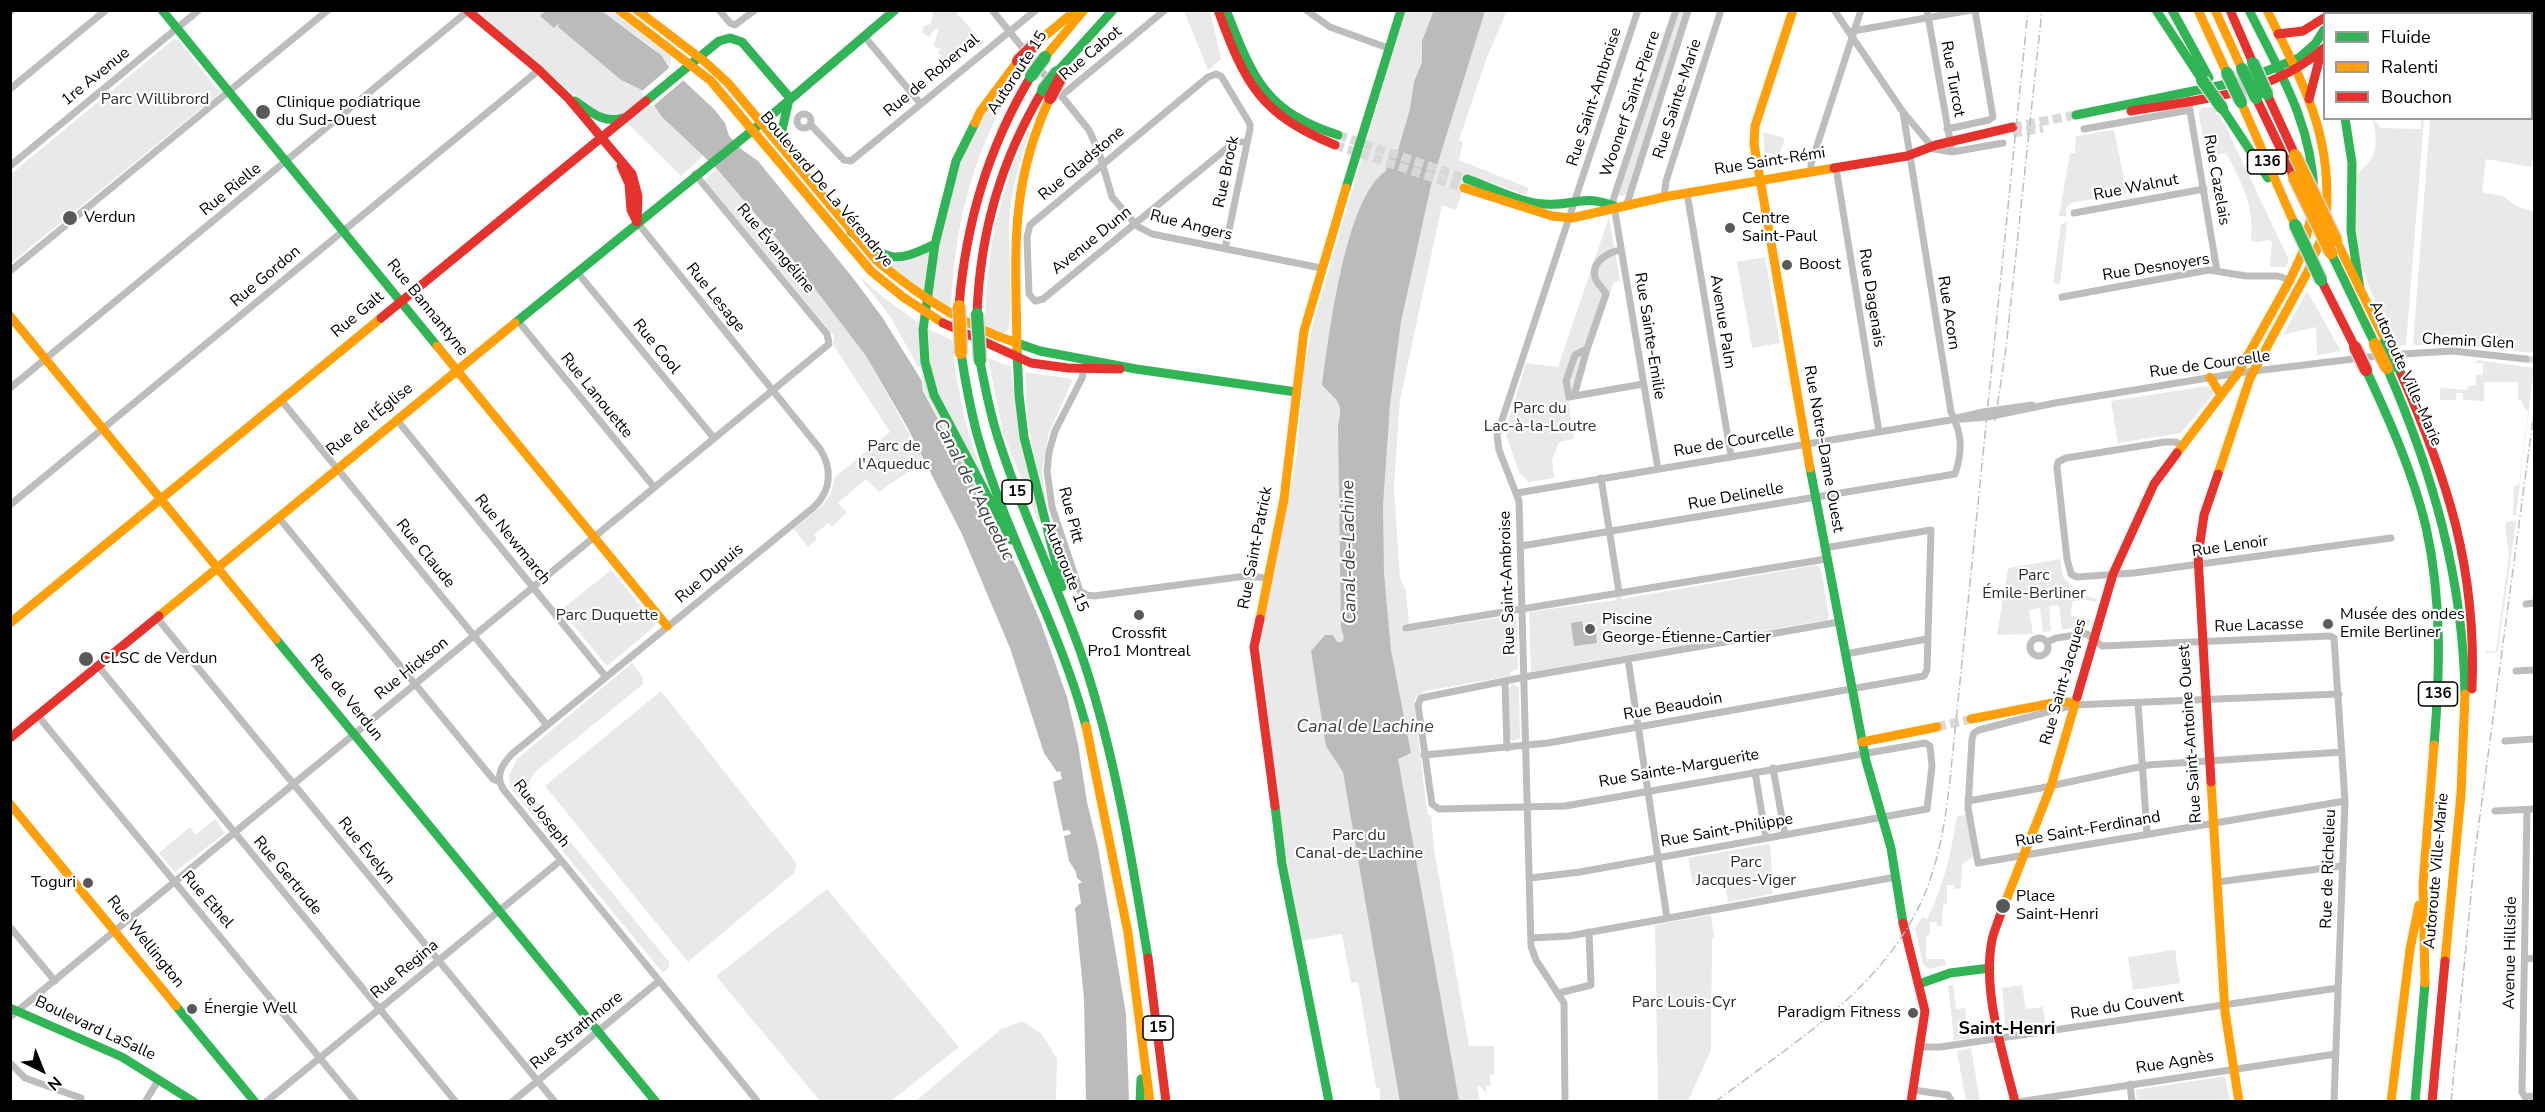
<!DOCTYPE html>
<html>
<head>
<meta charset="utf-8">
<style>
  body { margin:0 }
  #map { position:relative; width:2545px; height:1112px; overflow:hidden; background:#fff; font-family:"Nunito Sans",sans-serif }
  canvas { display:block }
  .frame { position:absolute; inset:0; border:12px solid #000; pointer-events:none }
  .legend { position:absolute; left:2323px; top:12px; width:210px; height:108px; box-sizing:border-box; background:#fff; border:2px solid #999; margin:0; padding:8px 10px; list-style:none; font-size:18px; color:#000 }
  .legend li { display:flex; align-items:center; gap:12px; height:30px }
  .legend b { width:30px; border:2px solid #999 }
  .north { position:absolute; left:12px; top:1040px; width:60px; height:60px; -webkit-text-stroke:4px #fff; paint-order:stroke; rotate:137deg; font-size:16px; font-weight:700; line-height:24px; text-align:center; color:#000 }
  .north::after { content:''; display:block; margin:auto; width:21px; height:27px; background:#000; clip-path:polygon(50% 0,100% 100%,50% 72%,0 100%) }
</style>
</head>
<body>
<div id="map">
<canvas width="2545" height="1112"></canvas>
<div class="frame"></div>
<ul class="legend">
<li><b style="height:8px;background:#30b455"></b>Fluide</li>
<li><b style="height:8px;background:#ff9f0a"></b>Ralenti</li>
<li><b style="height:8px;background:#e5322d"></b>Bouchon</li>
</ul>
<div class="north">N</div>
</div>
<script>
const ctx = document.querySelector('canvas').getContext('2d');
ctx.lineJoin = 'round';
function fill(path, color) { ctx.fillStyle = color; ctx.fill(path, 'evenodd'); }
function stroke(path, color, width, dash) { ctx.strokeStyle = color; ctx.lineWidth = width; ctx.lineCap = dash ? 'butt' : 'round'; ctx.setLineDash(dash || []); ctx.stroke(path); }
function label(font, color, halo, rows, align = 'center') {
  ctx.font = font + ' "Nunito Sans",sans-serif'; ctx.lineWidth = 4.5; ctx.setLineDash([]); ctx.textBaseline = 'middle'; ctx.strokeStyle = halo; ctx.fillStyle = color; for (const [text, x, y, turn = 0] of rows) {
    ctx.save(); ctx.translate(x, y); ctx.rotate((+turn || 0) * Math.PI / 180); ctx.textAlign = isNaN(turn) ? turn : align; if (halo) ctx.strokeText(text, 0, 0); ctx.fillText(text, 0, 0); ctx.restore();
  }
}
fill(new Path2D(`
  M539 10 545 11 541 16 554 28 559 23 558 27 621 80 644 91 662 117 703 156 681 176 617 113 606 117 599 115 475 11Z
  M602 11H611L671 56V66L652 47Z
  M933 11H956L958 17 960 16 979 38 985 42 978 48 973 44 969 52 961 49 955 62 938 54 940 49 933 46 939 29H935L929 37 922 33 924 26 931 23Z
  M1184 11H1210L1221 59 1208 70Z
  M1405 11H1507L1487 57 1459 140 1463 142 1459 160 1529 188 1526 195 1468 175 1456 210 1442 205 1400 400 1394 487 1400 578 1406 591 1409 623 1404 624 1405 632 1509 616 1510 619 1517 620 1518 669 1510 672 1511 676 1425 691 1417 696 1414 701 1426 804 1428 815H1431L1434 849 1469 1046H1494V1075H1490L1491 1086H1486V1093L1480 1086 1477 1087 1480 1101H1380V1088H1376L1358 982 1351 983 1342 934 1301 941 1285 855 1259 657V646L1296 460 1304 371 1313 324Z
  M1673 11H1692L1632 195 1617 196Z
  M174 39 178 40 220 93 11 263V174Z
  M2534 59V155L2531 167 2486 159 2482 192 2503 196 2516 206 2534 212V353L2465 345H2413L2430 119 2532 118V60Z
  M1022 63 1026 69C1015 80 1006 97 999 112 967 175 954 238 951 308L930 298C941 239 948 177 978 124 990 103 1007 83 1022 63Z
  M2212 107 2225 125 2289 260 2286 267H2270L2272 242 2269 240 2255 242 2251 240C2255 207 2241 181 2226 153L2206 157 2199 114 2201 108Z
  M2373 119 2381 128 2421 129V119H2424L2406 345 2395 346C2380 310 2360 275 2355 236 2353 216 2356 194 2356 174 2380 157 2377 143 2373 119Z
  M1032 124C1021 156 1011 188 1009 223 1008 258 1013 294 1009 329L1003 333 985 325C986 254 999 187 1032 124Z
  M2114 130 2127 193 2071 203 2066 208V216H2059L2070 153H2075L2076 136Z
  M1763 132 1785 138 1779 156 1764 152Z
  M717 169 777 239 866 356 924 461 879 492 866 479 838 503 847 512 832 527 828 523 814 535 817 539 808 547 794 529 823 505 831 493 835 477 890 432 834 346V336L705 180Z
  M1609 217 1620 281 1614 282 1577 390 1567 391 1574 439 1559 442 1552 460 1554 478 1529 482 1519 472 1505 432 1526 363 1558 367Z
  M2067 222 2060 284 2053 283 2061 224Z
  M931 251 924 291H921L880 259 895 263Z
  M1765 257 1780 343 1752 348 1737 262Z
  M856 273 884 298 919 323 921 353 1006 542 981 501 924 390 921 367H918L890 316Z
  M2307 291 2341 351 2317 355 2316 327 2283 335Z
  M926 328 952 340C957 388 966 433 984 478L945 411 931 371Z
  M988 358 1011 367 1014 392 1041 521 1038 522 1003 432Z
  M2477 360 2534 368 2516 515 2513 516 2514 486 2519 485 2528 412 2523 406 2522 401 2518 399V382H2484V401L2463 400V393H2456V400H2440V388L2467 390 2468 386 2476 385V375L2483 374V363H2476Z
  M1025 372 1072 379V381L1049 433 1042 470 1046 507 1072 593 1040 491 1027 416Z
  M2206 386 2212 388 2213 394 2181 433 2118 443 2111 401Z
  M2516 521 2498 650 2497 652 2487 653 2486 651H2496L2509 555 2505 526 2507 522Z
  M2060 559 2063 577 2069 583 2070 597 2087 596 2097 599 2096 602 2087 600 2073 601 2070 615 2091 620 2089 625 2062 630 2059 605 2049 606 2051 631 2043 632 2040 608 2029 610 2033 634 1997 635 2008 568Z
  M1816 565 1821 569 1829 616 1826 622 1820 621 1531 672 1529 612 1616 600 1615 596 1622 594V599Z
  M611 570 654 622 655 626 607 666 561 610Z
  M632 663 643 678V684L535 772C528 780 528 786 532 795L669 962V967L663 973 510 787 509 776 517 759Z
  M1512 684 1519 687 1520 738 1514 741 1510 738 1509 689Z
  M661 691 797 864 794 873 688 962 545 786Z
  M1966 815 1973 857 1962 864 1961 888 1954 889V885H1947V904L1943 905 1942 926H1937L1936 922H1930V934L1926 937V959H1943L1946 962V965L1929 969 1923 964 1915 929 1922 917 1927 919C1944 886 1951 852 1957 816Z
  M215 819 225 833 175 872 159 853 190 827 196 835Z
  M1770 844 1772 872 1769 873 1773 894 1728 902 1724 880 1693 886 1688 858Z
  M827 889 959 1047 891 1101H820L716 976Z
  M1711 915 1714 937 1712 938 1711 1050 1688 1101H1658L1655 925Z
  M2175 950 2180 983 2133 990 2128 957Z
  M1948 985H1953L1956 1009 1965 1008 1969 1038 1954 1040Z
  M2022 985 2026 1009 2043 1007 2046 1027 2006 1032 2002 988Z
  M1022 1021 1042 1034 1057 1059 1056 1101 920 1102 918 1099 1000 1030Z
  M1971 1048 1979 1095 1980 1101H1966L1957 1051Z
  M2225 1076 2230 1101H2137L2136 1090Z`), '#e9e9e9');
fill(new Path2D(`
  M1434 10 1485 11 1431 185 1401 322 1390 404 1383 505 1384 574 1391 650 1411 753 1398 759 1459 1101 1400 1102 1343 772 1326 746 1311 651 1325 635H1333L1337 642H1342L1344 638 1341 627 1338 425C1344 402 1337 401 1322 385 1329 336 1345 197 1386 171L1391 150H1398L1410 109 1414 82 1422 62V41Z
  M545 11H602L661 55 670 68 714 109 725 123 729 136 741 149 758 161 853 278 882 317 922 381 923 391 1018 569 1041 623 1067 697 1078 744 1087 802 1098 847 1126 1014 1129 1101H1086L1084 999 1075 908 1081 903 1078 884 1082 882 1077 878 1076 872 1069 861 1064 836 1071 834 1069 830 1063 831 1053 782 1062 779 1060 771 1057 772 1044 753 1010 648 961 532 906 425 866 356 777 239 717 169 662 117 644 91 621 80 558 27 559 23 554 28 540 16Z
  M1582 621 1585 635 1596 632 1597 643 1574 646 1571 623Z`), '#bbb');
fill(new Path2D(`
  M670 67 685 79 652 107 641 92Z`), '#fff');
stroke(new Path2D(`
  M2526 359 2534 360`), '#d9d9d9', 7, [7, 3.5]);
stroke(new Path2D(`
  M2013 127 2076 115
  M2013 133 2043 128
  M1338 135 1467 179
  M1335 145 1464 188
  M1937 727 1971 719`), '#d9d9d9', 9, [9, 4.5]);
stroke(new Path2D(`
  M719 10 730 23 735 25 755 10
  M992 10 1089 130 1099 152 1112 197 1137 226 1152 234 1321 268
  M1306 10 1330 27 1388 48
  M1834 10 1903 112 1934 149 1952 152 2003 143
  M1927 10 1952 152
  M10 12 12 10
  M1853 31 1971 10
  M864 36 920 103
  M10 89 106 10
  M1061 96 1165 10
  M2188 99 2217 271
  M797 121a7 7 0 1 1 14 0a7 7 0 1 1-14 0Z
  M810 124 844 160 851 161 1036 10
  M1947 129 1989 120 1993 117 1975 10
  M2084 129 2190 110
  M10 166 199 10
  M1836 168 1879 432
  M1811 172V164L1861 10
  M1687 193 1731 456
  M1664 197 1666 181 1721 10
  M1627 204 1688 10
  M2074 213 2204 189
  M1225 249 1250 129V124L1221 76 1216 74 1208 77 1030 225 1027 237 1029 294 1035 301 1043 299 1231 145 1237 142H1247
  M1621 250C1609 252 1591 261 1595 277 1596 284 1603 287 1606 294L1587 349 1575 355 1566 381 1569 397 1643 384
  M10 271 328 10
  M577 272 714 438
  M2062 297 2209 270 2246 276H2278L2290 280
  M518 321 654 487
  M1084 369 1082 378 1055 431 1049 452 1047 471 1052 507 1080 591 1087 595 1094 596 1246 576 1267 578
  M10 388 468 11
  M1574 396 1587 349
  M281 400 547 725
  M1957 418 1983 412 2032 405
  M397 420 606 677
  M2182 446 2176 442H2165L2066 458 2058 462 2057 468 2067 559 2071 574 2077 577 2134 573 2391 538
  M1658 469 1613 200 1676 10
  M1601 478 1619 592
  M1517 493 1950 420 1987 417 2055 403 2238 373 2386 355 2453 351 2526 359
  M10 505 539 70
  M279 518 493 779 500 782 503 789 758 1102
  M1521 546 1955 474C1963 450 1962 434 1951 412L1903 112
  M2526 604 2534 603
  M157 618 555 1102
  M1406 628 1826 559
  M2030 647a9 9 0 1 1 18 0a9 9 0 1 1-18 0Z
  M2047 642 2056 638 2083 634H2087L2102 646 2330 636 2334 638 2345 801 2334 1102
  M1845 654 1927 639
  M1628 659 1667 918
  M98 666 456 1102
  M2516 671 2534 670
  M1505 682 1507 748
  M2339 694 2074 705 1979 730 1974 733 1972 739 1968 808 1978 863 2345 801
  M2138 703 2147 833
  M38 716 356 1102
  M2505 741 2534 739
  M1424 755 1548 743 1924 676 1927 670 1931 530 1824 548
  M1773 768 1785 835
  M1755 772 1766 838
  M500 782C498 770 504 763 512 754L814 507C832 490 832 468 820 449L637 222
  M1968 801 2041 788 2148 765 2342 752
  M2527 810 2522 1092 2525 1097 2534 1096
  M2495 811 2534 809
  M1530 878 1580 872 1927 809 1932 766 1930 746 1925 743 1565 806 1439 809 1432 804 1418 705 1421 698 1530 676 1839 622
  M2217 882 2342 866
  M10 927 55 981
  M1531 938 1569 936 1896 877
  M2525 959 2534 958
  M1559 993 1591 985 1589 932
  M10 1017 829 344 827 334 695 174
  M1920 1047H1940L2338 988
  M10 1063 25 1078 81 1098
  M2130 1084 2132 1102
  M1913 1090 1948 1095 1952 1102
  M145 1102 159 1079
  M266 1102 561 860
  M512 1102 659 981
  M1565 1102 1564 1003 1536 960 1531 946 1519 501 1499 450 1497 435 1638 10
  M2018 1102 2336 1054`), '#bdbdbd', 7);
stroke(new Path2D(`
  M162 10 437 346
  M1226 10C1253 78 1264 111 1338 135
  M2156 10 2202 80
  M2172 10 2209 78
  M2249 10C2279 71 2312 123 2314 193
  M2349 14 2350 10
  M1057 72 1113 10
  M575 101C591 112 603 124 623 118
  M646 101 719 41 730 38 742 42 790 98
  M2222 108 2268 178
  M2076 115 2242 81 2299 58 2315 44 2324 30
  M2345 118 2352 163 2351 231 2360 289
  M975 123 956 161 935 244 923 330 925 362 934 395 1011 540
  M779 143 789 100
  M1467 179C1492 188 1518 202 1544 204 1574 207 1581 193 1614 206
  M1346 188 1401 10
  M851 232C888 260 892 265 935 244
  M2331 253 2375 344
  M515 323 780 108 895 10
  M1017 343 1040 351 1136 369 1296 392
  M1017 350 1019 395 1024 437 1062 587
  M961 353C965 380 970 407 977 434 1005 534 1059 625 1086 726
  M980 361C985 388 990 414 999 441 1023 517 1060 589 1085 665 1116 760 1132 860 1148 958
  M2387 368C2433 473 2463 579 2465 694
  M2366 370C2390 421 2413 473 2426 527 2442 599 2440 673 2434 745
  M1810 468 1866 761 1891 848 1903 923
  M276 639 656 1102
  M1275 806 1282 864 1329 1102
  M1919 984 1950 973 1990 968
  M176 1006 255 1102
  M10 1008 122 1057 194 1102
  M1140 1102 1141 1079
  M2415 1102 2425 983`), '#30b455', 9);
stroke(new Path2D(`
  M619 10 711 81 871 271 903 297 943 323
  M637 10 704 61 728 83 877 261C919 296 964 326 1017 343
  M1793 10 1755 126 1754 144 1810 468
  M2198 10 2227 73
  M2215 10 2242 69
  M2267 10C2303 85 2333 133 2326 220
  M2331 14 2332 10
  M1034 45 1076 10
  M1045 57 1084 10
  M2241 102 2295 225
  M975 123 980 112 1018 61
  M1464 188 1552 216 1572 218 1664 197 1834 168
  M2336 240 2386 342
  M10 316 276 639
  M437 346 667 626
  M1017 350C1016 255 1008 188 1050 98
  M2210 377 2221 395
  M2177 453 2238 373 2290 280 2302 254 2312 213
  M2218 474 2250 378 2308 271 2323 234
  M159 616 515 323
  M1260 619 1284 499 1304 331 1346 188
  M10 623 381 318
  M1971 719 2058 702H2068L2074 705
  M1086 726 1128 933 1150 1102
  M1862 742 1937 727
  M2211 782 2225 1012 2239 1102
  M10 804 176 1006
  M2001 913 2051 786 2077 697
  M2445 961 2461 794 2465 694
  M2425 983 2423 884 2434 745
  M2391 1102 2410 949 2419 905`), '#ff9f0a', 9);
stroke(new Path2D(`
  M467 10 539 70 569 99 632 174 638 196 637 222
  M1218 10C1245 84 1260 114 1335 145
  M2230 10 2253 63
  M2342 10V14
  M2278 34 2303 31 2324 18
  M2267 94 2295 155
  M2256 98 2294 177
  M2309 99 2321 53
  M2131 111C2197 100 2272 95 2324 48
  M621 166 629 184 631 210 637 222
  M1834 168 1907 156 1936 145 2013 127
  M2321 280 2355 347
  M959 306C966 222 988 148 1031 76
  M977 314C980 232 1001 160 1043 90
  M381 318 646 101
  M943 323 1031 363 1068 368 1120 369
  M2398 367C2447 477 2477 567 2472 689
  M1260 619 1254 647 1275 806
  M2077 697 2113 574 2154 484 2177 453
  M10 738 159 616
  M2211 782 2198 556 2204 515 2218 474
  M2001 913C1998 922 1994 931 1992 940 1982 991 2003 1053 2015 1102
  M1903 923 1925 1011 1911 1102
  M1148 958 1166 1102
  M2432 1102 2445 961`), '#e5322d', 9);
stroke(new Path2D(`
  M1995 421 2006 348 2042 10
  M1715 1102C1797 1040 1892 984 1929 883 1941 849 1946 815 1950 780L2028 10
  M2451 1102 2475 853 2534 412`), '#bdbdbd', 1.5, [9, 3, 1.5, 3]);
const fastBridge = new Path2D(`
  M2253 63 2267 94
  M2242 69 2256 98
  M2227 73 2241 102
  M1031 76 1045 57
  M2202 80 2222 108
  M1043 90 1057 72
  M2295 225 2321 280
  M977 314 980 361
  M2386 342 2398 367`);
const slowBridge = new Path2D(`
  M2295 155 2336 240
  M2294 177 2331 253
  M959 306 961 353
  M2375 344 2387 368`);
const jamBridge = new Path2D(`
  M1018 61 1034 45
  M1050 98 1061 77
  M2355 347 2366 370`);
stroke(fastBridge, '#dbdbdb', 15, []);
stroke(slowBridge, '#dbdbdb', 15, []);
stroke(jamBridge, '#dbdbdb', 15, []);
stroke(fastBridge, '#30b455', 12);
stroke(slowBridge, '#ff9f0a', 12);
stroke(jamBridge, '#e5322d', 12);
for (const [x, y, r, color] of [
  [263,112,8,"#595959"],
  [70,218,8,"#595959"],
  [1730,228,6,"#595959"],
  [1787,265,6,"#595959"],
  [1139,615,6,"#595959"],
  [2328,624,6,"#595959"],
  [1590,629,6,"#595959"],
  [86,659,8,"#595959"],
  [88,883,6,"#595959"],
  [2003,906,8,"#595959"],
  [192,1009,6,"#595959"],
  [1913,1013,6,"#595959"]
]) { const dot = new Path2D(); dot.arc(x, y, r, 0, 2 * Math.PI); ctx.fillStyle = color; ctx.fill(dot); stroke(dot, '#fff', 2); }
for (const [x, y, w] of [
  [2267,162,39],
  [1017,492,30],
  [2438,694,39],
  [1158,1028,30]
]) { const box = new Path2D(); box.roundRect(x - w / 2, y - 12, w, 24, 4.5); ctx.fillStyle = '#fff'; ctx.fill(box); stroke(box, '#000', 1.5); }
label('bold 15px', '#000', null, [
  ["136",2267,162],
  ["15",1017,492],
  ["136",2438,694],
  ["15",1158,1028]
]);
label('16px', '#000', '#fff', [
  ["Rue Cabot",1091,54,-40],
  ["Autoroute 15",1018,73,-57],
  ["Rue de Roberval",932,76,-40],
  ["1re Avenue",96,77,-39],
  ["Rue Turcot",1952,79,80],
  ["Rue Saint-Ambroise",1595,97,-72],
  ["Rue Sainte-Marie",1678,99,-72],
  ["Woonerf Saint-Pierre",1631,104,-71],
  ["Rue Saint-Rémi",1770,162,-9],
  ["Rue Gladstone",1082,164,-40],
  ["Rue Brock",1227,172,-78],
  ["Rue Cazelais",2216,180,80],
  ["Rue Walnut",2136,188,-11],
  ["Rue Rielle",231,190,-39],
  ["Boulevard De La Vérendrye",826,190,50],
  ["Rue Angers",1191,226,14],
  ["Avenue Dunn",1092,241,-39],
  ["Rue Évangéline",775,249,50],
  ["Rue Desnoyers",2156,268,-9],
  ["Rue Gordon",266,277,-40],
  ["Rue Lesage",715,298,51],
  ["Rue Dagenais",1871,298,81],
  ["Rue Bannantyne",427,308,51],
  ["Rue Acorn",1948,313,81],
  ["Rue Galt",358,315,-40],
  ["Avenue Palm",1722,322,81],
  ["Rue Sainte-Emilie",1649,336,81],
  ["Chemin Glen",2468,342,3],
  ["Rue Cool",656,347,51],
  ["Rue de Courcelle",2210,365,-8],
  ["Autoroute Ville-Marie",2405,374,66],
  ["Rue Lanouette",596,396,51],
  ["Rue de l'Église",370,420,-39],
  ["Rue de Courcelle",1734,442,-10],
  ["Rue Notre-Dame Ouest",1823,449,80],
  ["Rue Delinelle",1736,497,-10],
  ["Rue Pitt",1070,515,75],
  ["Rue Newmarch",512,540,51],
  ["Rue Lenoir",2230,547,-8],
  ["Rue Saint-Patrick",1256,548,-79],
  ["Rue Claude",425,554,51],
  ["Autoroute 15",1065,567,68],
  ["Rue Dupuis",710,574,-40],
  ["Rue Saint-Ambroise",1508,583,-92],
  ["Rue Lacasse",2259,626,-2],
  ["Rue Hickson",412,669,-39],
  ["Rue Saint-Jacques",2064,682,-74],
  ["Rue de Verdun",346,698,51],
  ["Rue Beaudoin",1673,707,-10],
  ["Rue Saint-Antoine Ouest",2191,734,-94],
  ["Rue Sainte-Marguerite",1679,769,-10],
  ["Rue Joseph",541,814,52],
  ["Rue Saint-Ferdinand",2088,830,-10],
  ["Rue Saint-Philippe",1727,831,-10],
  ["Rue Evelyn",366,851,51],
  ["Rue de Richelieu",2329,869,-88],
  ["Autoroute Ville-Marie",2437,871,-85],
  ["Rue Gertrude",287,876,50],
  ["Rue Ethel",207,900,49],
  ["Rue Wellington",145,942,51],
  ["Avenue Hillside",2511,953,-89],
  ["Rue Regina",405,970,-40],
  ["Rue du Couvent",2127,1006,-9],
  ["Boulevard LaSalle",95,1029,25],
  ["Rue Strathmore",577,1031,-39],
  ["Rue Agnès",2175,1063,-9]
]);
label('16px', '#2e2e2e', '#fff', [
  ["Parc Willibrord",155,100],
  ["Parc du",1540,409],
  ["Lac-à-la-Loutre",1540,427],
  ["Parc de",894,447],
  ["l'Aqueduc",894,465],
  ["Parc",2034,576],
  ["Émile-Berliner",2034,594],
  ["Parc Duquette",607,616],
  ["Parc du",1359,836],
  ["Canal-de-Lachine",1359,854],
  ["Parc",1746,863],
  ["Jacques-Viger",1746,881],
  ["Parc Louis-Cyr",1684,1003]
]);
label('16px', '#000', '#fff', [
  ["Clinique podiatrique",276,103],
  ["du Sud-Ouest",276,121],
  ["Verdun",84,218],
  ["Centre",1742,219],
  ["Saint-Paul",1742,237],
  ["Boost",1799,265],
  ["Musée des ondes",2340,615],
  ["Emile Berliner",2340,633],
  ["Piscine",1602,620],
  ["George-Étienne-Cartier",1602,638],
  ["Crossfit",1139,634,"center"],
  ["Pro1 Montreal",1139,652,"center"],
  ["CLSC de Verdun",100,659],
  ["Toguri",76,883,"right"],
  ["Place",2016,897],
  ["Saint-Henri",2016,915],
  ["Énergie Well",204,1009],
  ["Paradigm Fitness",1901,1013,"right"]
], 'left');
label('italic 18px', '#3f3f3f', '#fff', [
  ["Canal de l'Aqueduc",973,490,63],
  ["Canal-de-Lachine",1350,552,-91],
  ["Canal de Lachine",1365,728]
]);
label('bold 18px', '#000', '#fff', [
  ["Saint-Henri",2007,1030]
]);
</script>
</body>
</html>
